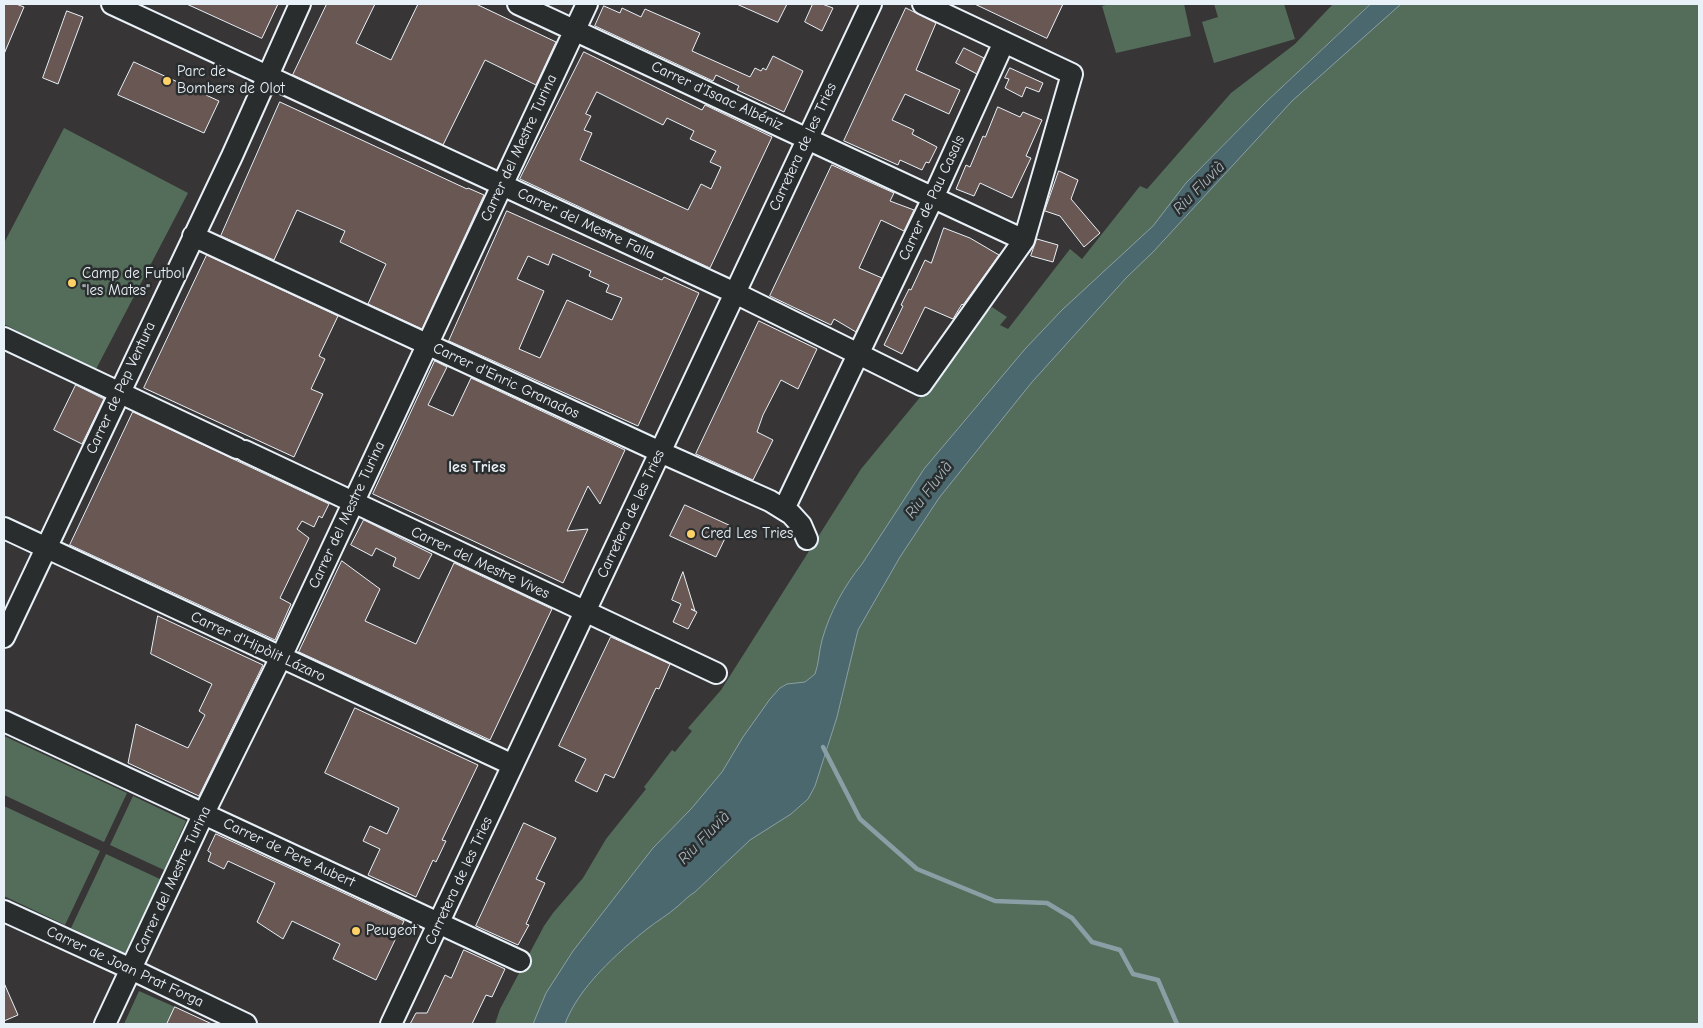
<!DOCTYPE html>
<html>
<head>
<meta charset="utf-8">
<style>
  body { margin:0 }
  #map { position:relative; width:1703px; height:1028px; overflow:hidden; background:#373536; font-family:"Comic Neue",sans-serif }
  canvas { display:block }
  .frame { position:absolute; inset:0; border:5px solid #e8f1f8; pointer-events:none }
</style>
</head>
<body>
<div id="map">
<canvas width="1703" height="1028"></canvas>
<div class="frame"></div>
</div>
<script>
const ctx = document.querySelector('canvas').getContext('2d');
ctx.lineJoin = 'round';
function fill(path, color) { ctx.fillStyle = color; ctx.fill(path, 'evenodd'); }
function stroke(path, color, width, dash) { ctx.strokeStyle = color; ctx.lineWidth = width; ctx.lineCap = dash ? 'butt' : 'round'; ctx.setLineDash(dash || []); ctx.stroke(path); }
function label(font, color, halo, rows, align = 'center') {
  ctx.font = font + ' "Comic Neue",sans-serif'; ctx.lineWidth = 5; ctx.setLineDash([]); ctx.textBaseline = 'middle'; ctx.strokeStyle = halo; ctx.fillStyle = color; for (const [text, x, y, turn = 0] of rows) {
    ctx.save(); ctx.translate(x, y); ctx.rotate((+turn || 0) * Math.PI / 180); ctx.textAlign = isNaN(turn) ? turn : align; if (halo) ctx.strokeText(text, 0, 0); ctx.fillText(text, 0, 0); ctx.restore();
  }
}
fill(new Path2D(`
  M1109 4H1184L1191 36 1116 53 1102 6Z
  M1214 4H1284L1295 39 1214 63 1202 22 1218 17Z
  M1333 4H1371L1265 103 1186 183 1173 200 1393 4H1699V1024H495L500 1009 544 926 553 913 583 878 606 839 646 789 644 787 672 750 675 752 692 731 688 728 721 690 861 469 973 333 979 320 992 307 1007 317 1000 325 1008 329 1070 249 1082 259 1140 186 1147 189 1231 93 1295 44Z
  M64 128 188 193 95 371 4 324V243Z
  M4 736 127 793 104 842 4 795Z
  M133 796 186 821 164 870 110 845Z
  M4 806 100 851 65 925 4 896Z
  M106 854 160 879 125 953 71 928Z
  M139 991 175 1007 167 1024H124Z`), '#546d5a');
const water = new Path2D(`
  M1371 4H1401L1292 101 1153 252 1127 277 1032 382 939 498 900 557 858 630 837 717 815 786 808 799 791 814 750 840 695 892C688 896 684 901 678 906 668 915 657 921 647 929 617 953 578 988 565 1024H533L546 993 573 951 653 848 691 809 722 772 743 737 770 699 780 688 787 684 805 682 815 674C819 663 819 651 822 640 830 612 844 586 862 564L924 469 1025 349 1062 310 1153 226 1186 183 1265 103Z`);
fill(water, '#4b686e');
stroke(water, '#8a9fa5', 1);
stroke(new Path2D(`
  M823 747 860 819 917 869 995 901 1047 903 1072 918 1092 942 1120 950 1133 974 1158 980 1177 1024`), '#8a9fa5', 4.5);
const building = new Path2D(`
  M4 4H16L24 7 4 54Z
  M187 4H278L262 38Z
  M327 4H375L356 43 391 60 418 4H476L556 42 536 85 485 60 443 145 293 75Z
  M737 4H787L778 22Z
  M813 4H822L833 8 822 31 805 22Z
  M975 4H1063L1047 38Z
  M604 6 620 13 622 8 641 17 645 9 700 33 692 51 750 77 755 68 761 71 763 68 766 70 773 56 803 71 784 112 737 90 739 86 716 75 713 81 595 26Z
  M906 8 936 23 916 70 960 90 949 114 905 94 892 120 914 130 912 134 937 147 929 163 926 162 922 170 900 160 898 165 844 141Z
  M67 11 83 17 58 84 43 78Z
  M964 48 984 58 977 74 956 63Z
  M584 52 702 110 705 105 772 137 710 268 520 179ZM597 92 663 125 667 118 694 131 690 139 716 151 710 162 721 167 711 189 701 184 688 210 580 160 592 133 584 130 591 116 586 114Z
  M134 62 219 101 204 133 118 95Z
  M1010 68 1043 83 1039 92 1026 87 1022 97 1005 88 1009 79 1005 78Z
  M280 102 467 189 468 188 484 195 422 329 368 304 386 264 340 242 345 231 297 210 274 260 221 236Z
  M998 107 1020 117 1023 112 1042 120 1026 156 1031 158 1012 198 980 183 974 196 956 189 966 165 970 167 983 136 985 137Z
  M832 165 894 193 890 201 914 210 904 231 881 220 859 268 882 278 856 332 834 319 831 325 770 296Z
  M1059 171 1078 180 1071 199 1100 233 1084 247 1060 216 1045 211Z
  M507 211 662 280 664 277 699 293 638 426 449 341ZM553 254 591 271 589 276 609 285 606 292 622 298 612 320 567 300 540 358 519 349 544 291 517 279 528 256 548 265Z
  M944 228 970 238 999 255 963 305 962 304 953 319 925 307 902 354 884 345 903 306 901 305 909 289 911 290 925 260 931 263Z
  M1037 239 1058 245 1053 262 1031 256Z
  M207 255 338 316 319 356 325 359 311 389 323 394 294 457 144 388Z
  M759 321 817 349 798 389 781 380 763 415 757 432 773 440 753 480 696 454Z
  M435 361 447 367 428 405 453 416 471 378 625 450 600 504 588 486 567 531 588 529 563 583 373 494Z
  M76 385 104 399 82 444 54 430Z
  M133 412 329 504 322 518 319 516 314 527 302 521 297 529 309 538 280 598 291 604 275 640 70 545Z
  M685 505 731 526 716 557 670 536Z
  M364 520 432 554 419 579 393 566 396 558 376 548 372 556 351 545Z
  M342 561 380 589 365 621 416 644 454 563 552 609 490 740 299 652Z
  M683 572 695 611 691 609 697 612 688 629 673 622 681 604 672 600Z
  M158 616 263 665 199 796 128 763 136 724 188 748 205 715 199 711 212 684 151 654Z
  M611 637 670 664 659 689 656 688 614 778 605 774 597 792 575 781 586 759 559 746Z
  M355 708 478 765 442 840 446 841 436 862 433 860 416 897 368 875 380 849 363 841 370 826 387 834 399 808 325 773Z
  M524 823 556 838 536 879 545 883 526 924 529 925 518 945 476 926Z
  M216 834 404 921 376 980 333 959 340 944 292 921 283 939 257 922 275 883 228 861 224 869 208 861 211 853 208 851Z
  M464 950 505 969 492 997 486 995 472 1024H410L416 1013H427L445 975 451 978Z
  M4 983 18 1015 4 1021Z
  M175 1007 212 1024H167Z`);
fill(building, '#695754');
stroke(building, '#e8f1f8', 1);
const minor = new Path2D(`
  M112 4 735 293 921 385 1024 240 1072 74 923 4
  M518 4 1024 240
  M193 236 669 456 770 501 791 514 801 525 807 539
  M4 338 237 448
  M245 451 716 673
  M784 509 933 198 1004 42
  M4 528 513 765
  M4 637 232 156 300 4
  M4 721 520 961
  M4 911 131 969 246 1024
  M105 1024 204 813 281 657 587 4
  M391 1024 871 4`);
stroke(minor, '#e8f1f8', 24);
stroke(minor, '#2a2d2e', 20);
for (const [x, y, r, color] of [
  [167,81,5,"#ffd166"],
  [72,283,5,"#ffd166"],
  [691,534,5,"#ffd166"],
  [356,931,5,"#ffd166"]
]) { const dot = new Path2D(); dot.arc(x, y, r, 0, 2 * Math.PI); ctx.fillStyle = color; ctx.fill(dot); stroke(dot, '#2a2d2e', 2); }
label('15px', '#e8f1f8', '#2a2d2e', [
  ["Parc de",177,72],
  ["Bombers de Olot",177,89],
  ["Camp de Futbol",82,274],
  ["\"les Mates\"",82,291],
  ["Cred Les Tries",701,534],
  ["Peugeot",366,931]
], 'left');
label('15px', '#e8f1f8', '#2a2d2e', [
  ["Carrer d'Isaac Albéniz",717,96,25],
  ["Carretera de les Tries",803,147,-65],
  ["Carrer del Mestre Turina",519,148,-65],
  ["Carrer de Pau Casals",932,198,-65],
  ["Carrer del Mestre Falla",586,224,25],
  ["Carrer d'Enric Granados",506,381,25],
  ["Carrer de Pep Ventura",121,388,-65],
  ["Carretera de les Tries",631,514,-65],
  ["Carrer del Mestre Turina",347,515,-65],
  ["Carrer del Mestre Vives",480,563,25],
  ["Carrer d'Hipòlit Lázaro",258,647,25],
  ["Carrer de Pere Aubert",289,853,25],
  ["Carrer del Mestre Turina",173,880,-65],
  ["Carretera de les Tries",459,881,-65],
  ["Carrer de Joan Prat Forga",125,967,25]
]);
label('italic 16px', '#a9bac1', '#2a2d2e', [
  ["Riu Fluvià",1199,188,-46],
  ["Riu Fluvià",929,490,-53],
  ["Riu Fluvià",704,838,-46]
]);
label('bold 16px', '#e8f1f8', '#2a2d2e', [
  ["les Tries",477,467]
]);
</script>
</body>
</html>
